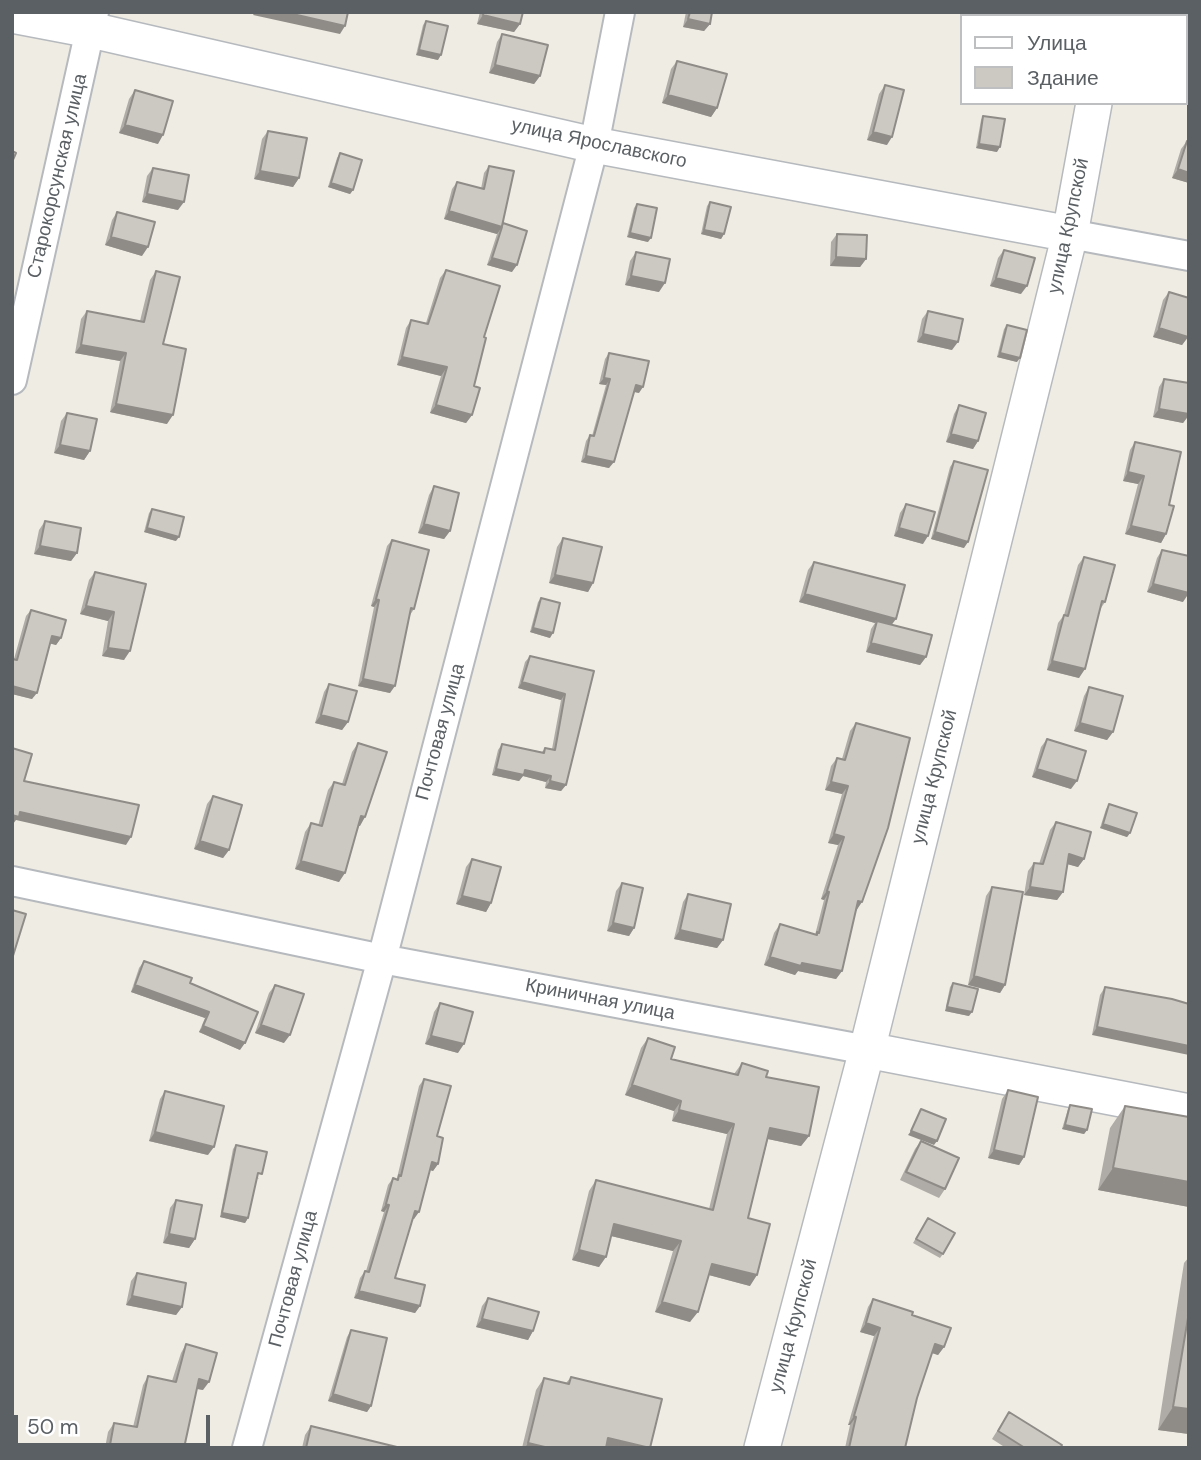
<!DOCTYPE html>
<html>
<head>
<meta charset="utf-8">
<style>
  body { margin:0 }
  #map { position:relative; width:1201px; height:1460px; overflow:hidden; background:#efece3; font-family:"DM Sans",sans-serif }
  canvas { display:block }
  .frame { position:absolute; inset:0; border:14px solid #5b6065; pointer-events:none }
  .legend { position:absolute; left:960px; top:14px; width:228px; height:91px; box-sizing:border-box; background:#fff; border:2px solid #bdbfc1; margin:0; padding:9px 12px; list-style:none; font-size:21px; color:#5b6065 }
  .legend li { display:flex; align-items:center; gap:14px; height:35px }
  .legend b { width:35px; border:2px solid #bdbfc1 }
  .scale { position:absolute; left:14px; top:1415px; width:196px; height:32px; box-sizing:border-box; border:4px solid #5b6065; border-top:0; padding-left:9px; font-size:21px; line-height:24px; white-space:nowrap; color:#5b6065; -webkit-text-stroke:5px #fff; paint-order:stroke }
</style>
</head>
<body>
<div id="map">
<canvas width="1201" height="1460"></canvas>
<div class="frame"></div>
<ul class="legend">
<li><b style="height:9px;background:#fff"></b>Улица</li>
<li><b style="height:19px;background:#ccc8c2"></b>Здание</li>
</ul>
<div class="scale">50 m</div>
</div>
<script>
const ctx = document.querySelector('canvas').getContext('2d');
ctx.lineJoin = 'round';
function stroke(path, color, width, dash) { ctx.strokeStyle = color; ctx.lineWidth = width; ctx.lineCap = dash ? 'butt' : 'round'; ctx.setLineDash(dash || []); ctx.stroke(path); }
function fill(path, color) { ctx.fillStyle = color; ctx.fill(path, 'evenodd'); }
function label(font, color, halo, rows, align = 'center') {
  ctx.font = font + ' "DM Sans",sans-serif'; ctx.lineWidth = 6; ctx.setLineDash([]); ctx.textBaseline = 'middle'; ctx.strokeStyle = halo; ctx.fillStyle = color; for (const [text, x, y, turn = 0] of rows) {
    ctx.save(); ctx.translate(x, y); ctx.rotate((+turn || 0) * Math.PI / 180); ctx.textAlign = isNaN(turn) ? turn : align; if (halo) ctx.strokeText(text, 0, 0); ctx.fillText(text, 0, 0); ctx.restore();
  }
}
const minor = new Path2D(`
  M1070 234 1189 256
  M12 380 94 12
  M12 881 382 959 867 1050
  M247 1448 382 959 594 145 620 12`);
const tertiary = new Path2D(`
  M12 15 91 30 594 145 1070 234
  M1109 16 1110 12
  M867 1050 1189 1112
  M762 1448 867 1050 1070 234 1094 103`);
stroke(minor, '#b6babe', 32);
stroke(tertiary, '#b6babe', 38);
stroke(minor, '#fff', 28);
stroke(tertiary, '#fff', 35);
fill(new Path2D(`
  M480 12H523L520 24 514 32 477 24Z
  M686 12H712L710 24 704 31 683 27Z
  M426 21 438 60 416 55 423 25Z
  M502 34 540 76 534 84 489 73 497 42Z
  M677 61 717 108 711 117 662 103 671 69Z
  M885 85 887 145 867 140 879 94Z
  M135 90 158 144 119 133 129 99Z
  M983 116 997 152 976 148 981 120Z
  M268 131 299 178 293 187 254 179 262 139Z
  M1187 141 1189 183 1172 178 1181 149Z
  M340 153 353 190 350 194 328 187 337 158Z
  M489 166 503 224 512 272 487 265 497 234 444 219 452 189 457 182 481 189 484 173Z
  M153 168 178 210 142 202 147 176Z
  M710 202 724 234 721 239 701 234 707 206Z
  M637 204 648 242 627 237 634 208Z
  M117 212 142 256 105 245 112 220Z
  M837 234 866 259 860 267 830 266 831 242Z
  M1004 250 1021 294 990 286 998 258Z
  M636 252 659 292 625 285 630 261Z
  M446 270 484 337 474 386 472 415 466 423 430 413 441 376 397 365 406 328 411 320 426 323 440 278Z
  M156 271 163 344 167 424 110 412 120 361 75 353 81 319 87 311 140 321 150 280Z
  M1169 292 1188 337 1182 345 1153 337 1163 300Z
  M928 311 952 350 917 342 922 319Z
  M1007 325 1017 362 997 357 1004 329Z
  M609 353 639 393 634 392 609 468 581 462 586 441 590 435 592 436 606 385 599 384 605 359Z
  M1164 379 1189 383V415L1183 423 1153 417 1159 387Z
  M959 405 978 441 973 449 946 442 954 414Z
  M67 413 90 451 84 460 54 453 61 421Z
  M1135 442 1166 534 1161 543 1125 534 1138 484 1123 481 1130 450Z
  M954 461 964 548 931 539 950 467Z
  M434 486 450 531 444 539 418 533 429 495Z
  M906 504 923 544 894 536 900 513Z
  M152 509 176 541 144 532 149 513Z
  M45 521 77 553 71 561 34 554 39 530Z
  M563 538 593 583 588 592 549 583 557 547Z
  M392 540 414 609 410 615 390 693 358 686 374 607 371 606 387 546Z
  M1162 550 1183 602 1147 592 1157 558Z
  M1084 557 1105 602 1101 608 1079 678 1047 670 1058 623 1064 615 1078 565Z
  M814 562 892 625 926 657 920 665 866 652 871 629 875 623 799 602 808 570Z
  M95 572 146 584 124 660 102 656 108 621 80 614 89 580Z
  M541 598 550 638 530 632 538 602Z
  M31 610 61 638 56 645 50 643 32 699 12 694V659H14L26 616Z
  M530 656 594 671 566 785 561 791 545 788 546 782 523 776 519 781 492 775 498 750 502 744 542 752 545 748 552 749 561 700 518 688 525 662Z
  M329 684 348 722 342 730 315 723 324 692Z
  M1089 687 1113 732 1107 740 1074 731 1084 696Z
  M856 723V911L855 910 842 971 836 979 798 971 795 975 764 965 774 933 780 924 815 935 824 900 821 899 838 845 828 843 842 794 825 790 831 766 837 758 842 759 850 731Z
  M1047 739 1071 789 1032 777 1041 747Z
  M358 743 360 826H359L339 882 295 869 305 832 311 823 318 826 328 790 334 782 342 784 352 752Z
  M213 796 229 850 223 858 194 849 207 804Z
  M1109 804 1130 833 1127 837 1100 828 1106 809Z
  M1056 822 1084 859 1078 867 1068 864 1063 892 1057 900 1024 895 1028 871 1034 863 1039 864 1050 830Z
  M472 859 491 903 486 912 456 904 466 867Z
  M622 883 634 928 629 936 607 931 616 891Z
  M992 887 1005 985 1000 993 968 985 986 896Z
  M688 894 723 940 717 948 674 939 683 902Z
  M144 961 190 983 240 1050 199 1032 205 1018 131 992 139 968Z
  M953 983 969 1016 945 1011 950 987Z
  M275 985 284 1043 255 1033 269 993Z
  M1105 987 1189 1004 1092 1035 1100 995Z
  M440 1003 458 1053 425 1044 434 1012Z
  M648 1038 671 1059 734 1074 742 1063 766 1077 809 1136 801 1146 768 1139 748 1218 750 1286 709 1275 690 1322 655 1312 673 1251 611 1236 599 1267 572 1260 589 1191 596 1180 709 1209 727 1134 672 1121 674 1111 625 1095 641 1048Z
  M424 1079 437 1136 438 1164 433 1171 430 1170 414 1219H412L395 1278 420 1306 415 1313 354 1298 360 1278 365 1271H366L384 1212 381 1211 388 1185 393 1178 397 1179V1178L419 1086Z
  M1008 1090 1024 1157 1019 1165 988 1158 1002 1099Z
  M165 1091 208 1155 149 1141 160 1099Z
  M1070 1105 1087 1130 1084 1134 1062 1129 1068 1109Z
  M1125 1106 1189 1117V1207L1098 1190 1110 1128Z
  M921 1141 945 1189 939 1198 900 1180 915 1149Z
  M236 1145 259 1179 257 1178 248 1218 245 1223 220 1217 233 1149Z
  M176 1200 195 1239 189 1248 163 1243 170 1208Z
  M928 1218 943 1254 940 1258 913 1243Z
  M1189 1257V1434L1158 1430 1184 1263Z
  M137 1273 182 1307 176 1315 126 1305 131 1281Z
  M488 1298 533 1331 528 1340 476 1327 482 1306Z
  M873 1299 912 1315 944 1347 938 1355 932 1353 917 1398 905 1448H845L850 1425H848L874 1336 860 1332 868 1307Z
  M351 1330 371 1406 367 1412 328 1401 347 1337Z
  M186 1344 203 1390 197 1389 184 1448H105L108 1432 114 1423 133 1427 143 1385 148 1376 172 1381 181 1353Z
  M571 1377 650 1448H522L536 1390 544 1378 566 1383Z
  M1009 1412 1060 1448H1006L992 1439Z
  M311 1426 401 1448H302L305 1435Z`), '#afaca7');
fill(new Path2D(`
  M255 12H284L345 26 340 34 253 15Z
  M483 15 520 24 514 32 477 24Z
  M688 19 710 24 704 31 683 27Z
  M419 50 441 55 438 60 416 55Z
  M495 65 540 76 534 84 489 73Z
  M668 95 717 108 711 117 662 103Z
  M125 125 163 135 158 144 119 133Z
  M873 132 892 137 887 145 867 140Z
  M979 144 1000 147 997 152 976 148Z
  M1178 169 1189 173V183L1172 178Z
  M260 171 299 178 293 187 254 179Z
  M331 183 353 190 350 194 328 187Z
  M147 194 184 202 178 210 142 202Z
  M449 211 502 227 497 234 444 219Z
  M704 230 724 234 721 239 701 234Z
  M630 233 651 238 648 242 627 237Z
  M111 237 148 247 142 256 105 245Z
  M836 257 866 259 860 267 830 266Z
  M492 258 517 265 512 272 487 265Z
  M631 276 665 283 659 292 625 285Z
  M996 278 1027 286 1021 294 990 286Z
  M1159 328 1188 337 1182 345 1153 337Z
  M923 334 958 342 952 350 917 342Z
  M81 345 126 353 120 361 75 353Z
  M1000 353 1020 358 1017 362 997 357Z
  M402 357 447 367 441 376 397 365Z
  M604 378 610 379 606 385 599 384Z
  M636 385 643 387 639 393 631 391Z
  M116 404 173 415 167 424 110 412Z
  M436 405 472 415 466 423 430 413Z
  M1159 409 1189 414V415L1183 423 1153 417Z
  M951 434 978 441 973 449 946 442Z
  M60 445 90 451 84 460 54 453Z
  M586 456 614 462 609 468 581 462Z
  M1128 472 1144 476 1138 484 1123 481Z
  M424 524 450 531 444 539 418 533Z
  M1131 526 1166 534 1161 543 1125 534Z
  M147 528 179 537 176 541 144 532Z
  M899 528 928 536 923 544 894 536Z
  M935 532 968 542 964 548 931 539Z
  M40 546 77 553 71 561 34 554Z
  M555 575 593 583 588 592 549 583Z
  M1153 584 1189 593 1183 602 1147 592Z
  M805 594 896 619 890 627 877 621 875 623 799 602Z
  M376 599 379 600 374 607 371 606Z
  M86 606 114 612 108 621 80 614Z
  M533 628 553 633 550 638 530 632Z
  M52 636 61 638 56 645 48 643Z
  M871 643 926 657 920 665 866 652Z
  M108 648 130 651 124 660 102 656Z
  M1052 661 1085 669 1079 678 1047 670Z
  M363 679 395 686 390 693 358 686Z
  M522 682 565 694 561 700 518 688Z
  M12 686 37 693 32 699 12 694Z
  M321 715 348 722 342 730 315 723Z
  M1080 723 1113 732 1107 740 1074 731Z
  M496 769 525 770 551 776 546 782 523 776 519 781 492 775Z
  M1037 769 1077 781 1071 789 1032 777Z
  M550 781 566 785 561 791 545 788Z
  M831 782 848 786 842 794 825 790Z
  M20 812 131 837 126 845 16 820 13 824H12V815Z
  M361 816 365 817 360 826 355 825Z
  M1103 824 1130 833 1127 837 1100 828Z
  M834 834 844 837 838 845 828 843Z
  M200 841 229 850 223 858 194 849Z
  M1069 854 1084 859 1078 867 1063 863Z
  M301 861 345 873 339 882 295 869Z
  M1030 887 1063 892 1057 900 1024 895Z
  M827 891 829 892 824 900 821 899Z
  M462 896 491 903 486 912 456 904Z
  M858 901 862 902 856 911 852 909Z
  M613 923 634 928 629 936 607 931Z
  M680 930 723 940 717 948 674 939Z
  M770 957 802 963 842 971 836 979 798 971 795 975 764 965Z
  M974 976 1005 985 1000 993 968 985Z
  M135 985 209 1012 205 1018 131 992Z
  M947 1007 972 1012 969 1016 945 1011Z
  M261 1025 290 1035 284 1043 255 1033Z
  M203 1026 245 1043 240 1050 199 1032Z
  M1097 1027 1189 1046V1055L1092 1035Z
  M431 1036 464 1044 458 1053 425 1044Z
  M632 1085 681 1101 674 1111 625 1095Z
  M679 1110 734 1124 727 1134 672 1121Z
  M1065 1125 1087 1130 1084 1134 1062 1129Z
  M770 1128 809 1136 801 1146 763 1138Z
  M911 1131 937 1141 934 1145 908 1135Z
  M155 1132 214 1147 208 1155 149 1141Z
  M994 1150 1024 1157 1019 1165 988 1158Z
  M432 1162 438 1164 433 1171 427 1169Z
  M1113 1168 1189 1182V1207L1098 1190Z
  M386 1204 389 1205 384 1212 381 1211Z
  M415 1211 419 1212 414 1219 410 1218Z
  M222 1213 248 1218 245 1223 220 1217Z
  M614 1224 681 1241 673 1251 607 1235Z
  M169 1234 195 1239 189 1248 163 1243Z
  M579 1250 606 1257 599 1267 572 1260Z
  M712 1264 757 1275 750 1286 705 1274Z
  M359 1291 420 1306 415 1313 354 1298Z
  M132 1296 182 1307 176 1315 126 1305Z
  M662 1302 698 1312 690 1322 655 1312Z
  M482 1319 533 1331 528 1340 476 1327Z
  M866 1323 880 1328 874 1336 860 1332Z
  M935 1344 944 1347 938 1355 929 1352Z
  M199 1379 209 1382 203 1390 193 1388Z
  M333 1394 371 1406 367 1412 328 1401Z
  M1173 1407 1189 1409V1434L1158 1430Z
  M854 1416 856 1417 850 1425H848Z
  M608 1438 647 1448H602Z
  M528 1443 549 1448H525Z
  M110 1445 127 1448H108Z`), '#8f8c88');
const building = new Path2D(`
  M284 12H348L345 26Z
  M484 12H523L520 24 483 15Z
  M690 12H712L710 24 688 19Z
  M1039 12H1052L1067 16H1038Z
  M426 21 448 26 441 55 419 50Z
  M502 34 548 45 540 76 495 65Z
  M677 61 727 74 717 108 668 95Z
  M885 85 904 90 892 137 873 132Z
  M135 90 173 101 163 135 125 125Z
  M983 116 1005 119 1000 147 979 144Z
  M268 131 307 138 299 178 260 171Z
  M1187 141 1189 142V173L1178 169Z
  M12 151 16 153 12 162Z
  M340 153 362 160 353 190 331 183Z
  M489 166 514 171 502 226 503 223 527 231 517 265 492 258 502 227 449 211 457 182 484 189Z
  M153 168 189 175 184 202 147 194Z
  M710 202 731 207 724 234 704 230Z
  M637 204 657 208 651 238 630 233Z
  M117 212 155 222 148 247 111 237Z
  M837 234 867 235 866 259 836 257Z
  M1004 250 1035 258 1027 286 996 278Z
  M636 252 670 259 665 283 631 276Z
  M446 270 500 286 484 337 486 338 474 386 480 388 472 415 436 405 447 367 402 357 411 320 428 324Z
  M156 271 180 277 163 344 186 349 173 415 116 404 126 353 81 345 87 311 144 322Z
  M1169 292 1189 298V333L1188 337 1159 328Z
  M928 311 963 319 958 342 923 334Z
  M1007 325 1027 330 1020 358 1000 353Z
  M609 353 649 361 643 387 636 385 614 462 586 456 590 435 594 436 610 379 604 378Z
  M1164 379 1189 383V414L1159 409Z
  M959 405 986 413 978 441 951 434Z
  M67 413 97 419 90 451 60 445Z
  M1135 442 1181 452 1169 505 1174 506 1166 534 1131 526 1144 476 1128 472Z
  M954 461 988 470 968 542 935 532Z
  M434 486 459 493 450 531 424 524Z
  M906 504 935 512 928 536 899 528Z
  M152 509 184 517 179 537 147 528Z
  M45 521 81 528 77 553 40 546Z
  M563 538 602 547 593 583 555 575Z
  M392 540 429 550 414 609 411 608 395 686 363 679 379 600 376 599Z
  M1162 550 1189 556V593L1153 584Z
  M1084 557 1115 565 1105 602 1102 601 1085 669 1052 661 1064 615 1068 616Z
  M814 562 905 585 896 619 805 594Z
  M95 572 146 584 130 651 108 648 114 612 86 606Z
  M541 598 560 603 553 633 533 628Z
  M31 610 66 620 61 638 52 636 37 693 12 686V659L17 660Z
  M877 621 932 635 926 657 871 643Z
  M530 656 594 671 566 785 550 781 551 776 525 770 524 775 496 769 502 744 544 753 545 748 555 750 565 694 522 682Z
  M329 684 357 691 348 722 321 715Z
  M1089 687 1123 696 1113 732 1080 723Z
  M856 723 910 738 888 828 862 902 858 901 842 971 802 963 801 966 770 957 780 924 817 935V932L819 933 829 892 827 891 844 837 834 834 848 786 831 782 837 758 845 760Z
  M1047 739 1086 751 1077 781 1037 769Z
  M358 743 387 752 365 817 361 816 345 873 301 861 311 823 322 826 334 782 345 785Z
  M12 748 32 754 24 781 139 805 131 837 20 812 19 817 12 815Z
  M213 796 242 805 229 850 200 841Z
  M1109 804 1137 813 1130 833 1103 824Z
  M1056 822 1091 832 1084 859 1069 854 1063 892 1030 887 1034 863 1043 864Z
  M472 859 501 867 491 903 462 896Z
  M622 883 643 888 634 928 613 923Z
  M992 887 1023 892 1005 985 974 976Z
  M688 894 731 904 723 940 680 930Z
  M12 910 26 914 12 959Z
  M144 961 192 978 190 983 258 1012 245 1043 203 1026 209 1012 135 985Z
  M953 983 978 989 972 1012 947 1007Z
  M275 985 304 994 290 1035 261 1025Z
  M1105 987 1172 999 1189 1004V1046L1097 1027Z
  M440 1003 473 1012 464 1044 431 1036Z
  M648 1038 675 1047 671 1059 738 1075 742 1063 768 1071 766 1077 819 1087 809 1136 770 1128 748 1218 770 1224 757 1275 712 1264 698 1312 662 1302 681 1241 614 1224 606 1257 579 1250 596 1180 713 1210 734 1124 679 1110 681 1101 632 1085Z
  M424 1079 451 1086 437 1136 443 1138 438 1164 432 1162 419 1212 415 1211 395 1278 425 1285 420 1306 359 1291 365 1271 369 1272 389 1205 386 1204 393 1178 398 1180 399 1175 401 1176Z
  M1008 1090 1038 1097 1024 1157 994 1150Z
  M165 1091 224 1106 214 1147 155 1132Z
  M1070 1105 1092 1109 1087 1130 1065 1125Z
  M1125 1106 1189 1117V1182L1113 1168Z
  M921 1109 946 1119 937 1141 911 1131Z
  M921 1141 959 1158 945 1189 906 1172Z
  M236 1145 267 1152 262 1174 258 1173 248 1218 222 1213Z
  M176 1200 202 1205 195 1239 169 1234Z
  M928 1218 955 1233 943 1254 916 1239Z
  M137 1273 186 1283 182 1307 132 1296Z
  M488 1298 539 1312 533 1331 482 1319Z
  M873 1299 913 1312 912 1315 951 1328 944 1347 935 1344 917 1398 905 1448H849L856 1417 854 1416 880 1328 866 1323Z
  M1189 1312V1409L1173 1407Z
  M351 1330 387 1338 371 1406 333 1394Z
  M186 1344 217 1353 209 1382 199 1379 184 1448H127L110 1445 114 1423 137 1427 148 1376 176 1382Z
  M571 1377 662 1399 650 1448 608 1438 606 1448H549L528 1443 544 1378 569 1384Z
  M1009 1412 1062 1445 1060 1448H1025L998 1431Z
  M311 1426 401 1448H306Z`);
fill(building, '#ccc8c2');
stroke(building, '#8f8c88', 2);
label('19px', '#5b6065', '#fff', [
  ["улица Ярославского",599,144,12],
  ["Старокорсунская улица",58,176,-77],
  ["улица Крупской",1069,226,-78],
  ["Почтовая улица",441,732,-75],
  ["улица Крупской",935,777,-76],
  ["Криничная улица",600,1000,11],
  ["Почтовая улица",294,1279,-75],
  ["улица Крупской",794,1326,-75]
]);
</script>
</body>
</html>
